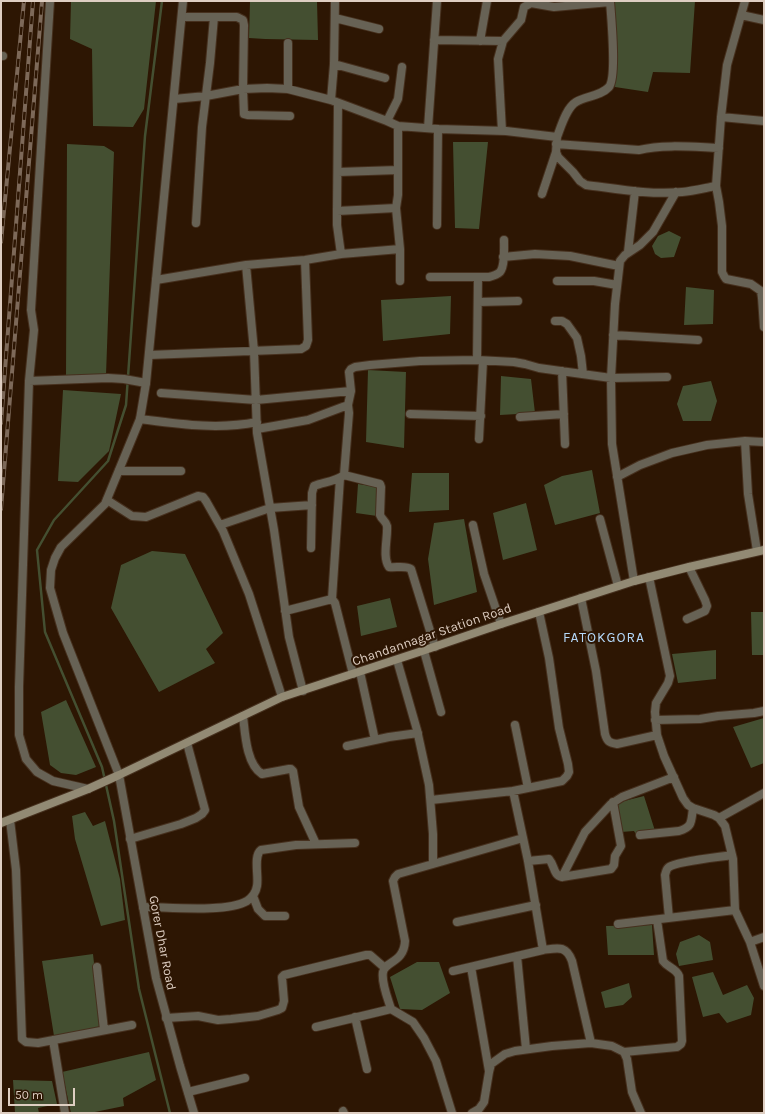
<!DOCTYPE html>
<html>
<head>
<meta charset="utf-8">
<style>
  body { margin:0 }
  #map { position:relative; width:765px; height:1114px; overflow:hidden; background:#2d1603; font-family:Karla,sans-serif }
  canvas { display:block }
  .frame { position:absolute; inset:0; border:2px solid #decec2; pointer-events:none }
  .scale { position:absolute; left:8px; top:1088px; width:67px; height:18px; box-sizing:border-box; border:2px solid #decec2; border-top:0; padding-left:5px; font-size:12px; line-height:14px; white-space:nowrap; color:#decec2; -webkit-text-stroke:3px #2d1603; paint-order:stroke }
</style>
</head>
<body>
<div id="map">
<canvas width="765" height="1114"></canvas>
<div class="frame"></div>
<div class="scale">50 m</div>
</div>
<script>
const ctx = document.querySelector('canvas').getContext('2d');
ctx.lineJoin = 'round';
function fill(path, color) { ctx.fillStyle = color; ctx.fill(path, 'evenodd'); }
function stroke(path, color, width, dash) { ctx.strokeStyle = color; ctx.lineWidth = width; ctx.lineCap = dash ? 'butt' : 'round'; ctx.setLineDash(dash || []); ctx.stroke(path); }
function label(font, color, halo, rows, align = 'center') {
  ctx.font = font + ' Karla,sans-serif'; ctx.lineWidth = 4; ctx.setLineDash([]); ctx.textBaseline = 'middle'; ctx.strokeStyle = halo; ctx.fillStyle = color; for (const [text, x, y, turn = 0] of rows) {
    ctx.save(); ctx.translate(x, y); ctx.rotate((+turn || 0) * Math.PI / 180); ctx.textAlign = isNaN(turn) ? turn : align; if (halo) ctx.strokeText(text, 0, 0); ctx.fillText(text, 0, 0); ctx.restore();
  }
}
fill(new Path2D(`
  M71 1H156L144 109 133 127 93 126 92 49 70 39Z
  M250 1H317L318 40 265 39 249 38Z
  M614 1H695L690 73 653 72 648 92 615 87Z
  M453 142H488L479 229 455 228Z
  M67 144 104 146 114 152 106 375 66 376Z
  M669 231 681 237 674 257 661 258 655 254 652 246 658 236Z
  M686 287 714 290 713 324 684 325Z
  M451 296 450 334 383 341 381 300Z
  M368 370 406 372 404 448 366 442Z
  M501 376 531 379 535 413 500 415Z
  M711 381 717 401 711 421H683L677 404 683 386Z
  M63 390 121 394 109 451 78 482 58 481Z
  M592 470 600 513 555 525 544 485 562 476Z
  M412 473H449V510L409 512Z
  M358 484 379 487 377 516 356 513Z
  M526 503 537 550 503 560 493 513Z
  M464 519 477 592 434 605 428 559 434 523Z
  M152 551 185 554 223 633 206 649 215 663 159 692 111 608 121 565Z
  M390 598 397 627 361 636 357 606Z
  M751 612H764V655H752Z
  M716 650V679L678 683 672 654Z
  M66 700 96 767 76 775 61 773 50 765 41 712Z
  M764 718V763L751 768 733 727Z
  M644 796 656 834 638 838 634 831 621 832 616 803Z
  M85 812 93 826 105 821 120 879 125 920 101 926 75 839 72 816Z
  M652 925 654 955H608L606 926Z
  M699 935 710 942 713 960 679 966 676 954 680 942Z
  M93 954 101 1027 54 1036 42 961Z
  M417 962H439L450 993 422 1010 400 1009 390 977Z
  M713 972 723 995 747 985 754 998 751 1015 727 1023 719 1013 703 1017 692 977Z
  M629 983 632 997 623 1005 605 1008 601 992Z
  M149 1052 156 1080 123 1098 124 1106 90 1113H71L62 1072Z
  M13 1080 52 1081 57 1104 38 1108 39 1113H15Z`), '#444f31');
stroke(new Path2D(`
  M162 1 145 136 126 405 108 461 54 520 37 550 45 632 102 767 114 821 139 989 170 1113`), '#444f31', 2.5);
const minor = new Path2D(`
  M50 1 31 310 34 330 29 381 19 687V735L26 759 37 772 53 781 88 789
  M745 1 727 65 721 117 716 186 719 202 722 226V272L724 276 726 279 751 284 761 291 762 298 764 327
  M741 15 764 20
  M182 17H237L243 20 244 25 243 89 244 114 248 115 290 116
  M335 18 379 29
  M434 40 503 41
  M480 41 487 1
  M1 56H3
  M334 64 385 78
  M288 89V43
  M174 99 206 96 243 89 267 88 288 89 331 100 387 121 398 126 438 129 437 225
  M331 100 334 64 335 1
  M338 103 337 211V225L341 254
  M721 117 764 121
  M387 121 398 99 402 67
  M398 126V195L396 208 400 249V281
  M428 128 437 1
  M438 129 506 131 557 137 556 152 558 157 573 172 580 181 586 185C618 189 650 195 682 192 693 191 705 188 716 186
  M502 131 498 59 503 41 521 20 524 7 531 3 554 7 610 2
  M557 137C561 127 566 108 576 102 586 96 601 96 609 87 617 77 611 15 610 1
  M556 144 639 150C664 144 693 147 719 148
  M338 172 398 170
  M542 194 556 152
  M337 211 396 208
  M196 223 202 127 210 63 214 17
  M628 252 635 191
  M503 257 535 254 570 256 619 266
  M246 265 254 351 257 433 274 530 289 637 303 691
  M430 277H489C493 276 497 275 500 272 505 266 504 248 504 240
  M156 280 246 265 305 260 341 254 400 249
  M557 281H594L617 285
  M478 302 518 301
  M555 321H562L567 324 577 338 581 356 583 374
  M613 335 698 340
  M149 355 301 349 306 346 308 340 305 260
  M477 360 478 277
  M562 371 565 444
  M29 381 108 378 124 379 146 383
  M161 393 256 400 351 391
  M410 414 481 416
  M520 417 564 414
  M140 419C179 424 218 430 257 422
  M257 429 308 420 348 405 351 391 349 372 351 369 355 367 370 365 420 361 477 360 514 362 525 364 539 368 611 378 667 377
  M479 439 483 361
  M745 441 748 494 757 551
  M119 471H181
  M344 475 380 484 381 487 380 515C382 520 386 521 387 526 388 538 382 557 389 567 396 568 405 565 411 569L435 647
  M617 477 640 465 672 453 707 445 745 441 764 442
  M107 500 132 516 146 517 198 496 203 497 206 501 223 531 249 594 282 697
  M600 519 618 586
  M220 525 270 508 312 505
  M473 525 484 574 501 624
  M311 548 312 493 314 486C324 482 334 482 344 475L349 413 348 405
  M649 577 670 676 668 683 656 703 655 712 657 735 664 756 683 798 688 805 693 808 714 815 719 818 725 826 733 859 735 910 750 942 764 986
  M634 581 612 444 611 378 615 304 620 261 625 255 640 245 653 232 676 192
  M581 598 596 671 605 734C607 741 609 743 617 744L657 735
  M332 599 335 603 353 674
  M285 611 332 599 340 478
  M687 619 705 611 707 606 705 600 689 567
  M424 651 441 712
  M397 660 417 730 429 785 433 834V864L398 874 395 877 393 881 405 941C404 963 385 961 383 972 381 982 388 999 391 1009L413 1022 424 1038 436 1061 452 1113
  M360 672 375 740
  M243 716C245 732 246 764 262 774L289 769H291L293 771 299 807 316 844
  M655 720 700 719 718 716 754 713 764 711
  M515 725 528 788
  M347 746 389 737 418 733
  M431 800 513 791 557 782 562 781 567 776 569 772 568 764 559 728 549 658 539 612
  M719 818 764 793
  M10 820 16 870 22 1039 26 1042 38 1043 132 1025
  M640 835 679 831C693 827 691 821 693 808
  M130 839 181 824 196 818 202 814 205 810 187 743
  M528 861 549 859C555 866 553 875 562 877L611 869 614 865 615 856 621 846 613 802
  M433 864 523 838
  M562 877 585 832 611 804 622 797 674 777
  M253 896 258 909 265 916H285
  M143 907C167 907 227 913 247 901 253 897 256 892 257 886 259 876 253 856 261 850L296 845 355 843
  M669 918 665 875C666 872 666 869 669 867 677 861 720 857 732 855
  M457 922 536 905
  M618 924 735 910
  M750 942 764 937
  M543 950C558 948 566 945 572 961L591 1043
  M517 956 526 1049
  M97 967 104 1030
  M471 967 489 1071
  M453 971 543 950 528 861 513 791
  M355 1017 367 1069
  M166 1018 198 1016 218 1020 231 1019 258 1016 278 1010 282 1008 284 1001 282 977 284 975 366 955H370L385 968
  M316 1027 391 1009
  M53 1040 65 1113
  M624 1052 677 1047 681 1044 682 1041 679 976C676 968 668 968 663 961L657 920
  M188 1092 245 1078
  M343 1111 344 1113
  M472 1113 479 1109 484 1102 489 1072 491 1064 505 1054 515 1051 552 1046 591 1043 612 1046 624 1052 627 1059 632 1092 641 1113`);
const tertiary = new Path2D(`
  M183 1 146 383 140 419 105 504 61 547 55 558 51 570 50 588 63 633 119 775 156 978 180 1066 194 1113`);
const secondary = new Path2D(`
  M1 823 88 789 119 775 282 697 419 652 501 624 634 581 689 567 764 550`);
stroke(minor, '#46301e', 10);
stroke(tertiary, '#46301e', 10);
stroke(secondary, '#46301e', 10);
stroke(minor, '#676255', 8);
stroke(tertiary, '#676255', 8);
stroke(secondary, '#928a74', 8);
const rail = new Path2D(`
  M1 242 24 1
  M1 423 33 1
  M1 509 42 1`);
stroke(rail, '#7d6959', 4);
stroke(rail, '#2d1603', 2.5, [8]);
label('13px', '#decec2', '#2d1603', [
  ["Chandannagar Station Road",432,635,-19],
  ["Gorer Dhar Road",162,943,79]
]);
ctx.letterSpacing = '1px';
label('14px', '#b5d9fa', '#2d1603', [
  ["FATOKGORA",604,638]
]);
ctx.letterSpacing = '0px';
</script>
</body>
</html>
